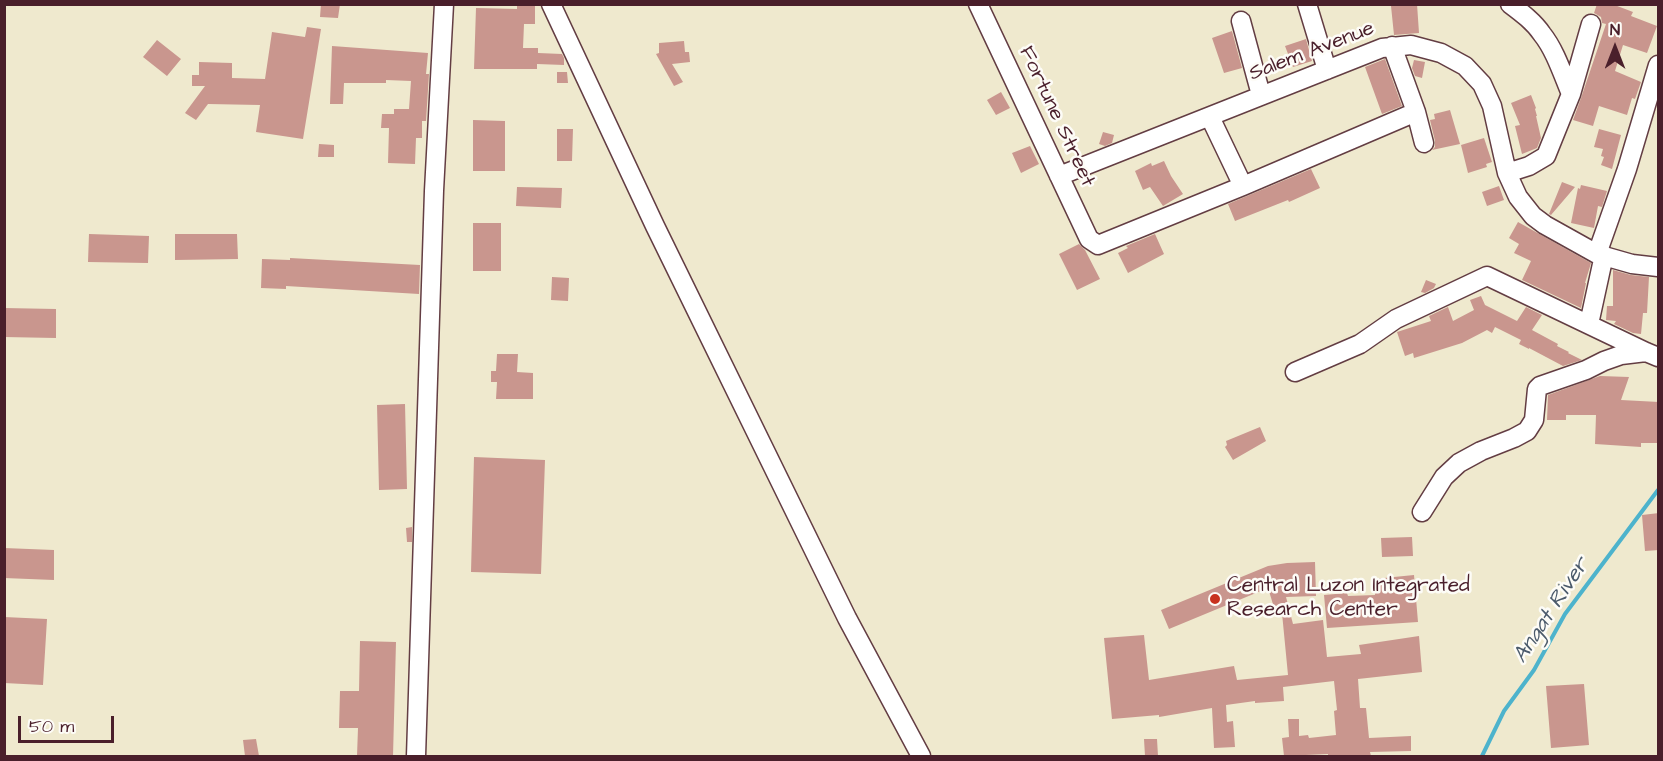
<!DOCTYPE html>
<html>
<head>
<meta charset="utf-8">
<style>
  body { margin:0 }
  #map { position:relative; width:1663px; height:761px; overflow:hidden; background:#efe9ce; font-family:"Architects Daughter",sans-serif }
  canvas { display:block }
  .frame { position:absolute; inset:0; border:6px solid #4a1f2b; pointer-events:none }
  .north { position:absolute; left:1585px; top:18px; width:60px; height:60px; -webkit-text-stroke:4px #fdfcf7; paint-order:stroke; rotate:0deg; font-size:16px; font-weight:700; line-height:24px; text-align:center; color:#4a1f2b }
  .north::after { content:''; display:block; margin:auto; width:21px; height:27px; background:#4a1f2b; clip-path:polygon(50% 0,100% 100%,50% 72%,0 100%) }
  .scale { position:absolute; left:18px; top:716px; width:96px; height:27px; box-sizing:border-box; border:3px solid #4a1f2b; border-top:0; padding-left:8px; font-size:18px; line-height:21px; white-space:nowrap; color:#4a1f2b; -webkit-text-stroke:4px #fdfcf7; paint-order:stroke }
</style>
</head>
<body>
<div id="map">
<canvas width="1663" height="761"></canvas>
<div class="frame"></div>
<div class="north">N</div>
<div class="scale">50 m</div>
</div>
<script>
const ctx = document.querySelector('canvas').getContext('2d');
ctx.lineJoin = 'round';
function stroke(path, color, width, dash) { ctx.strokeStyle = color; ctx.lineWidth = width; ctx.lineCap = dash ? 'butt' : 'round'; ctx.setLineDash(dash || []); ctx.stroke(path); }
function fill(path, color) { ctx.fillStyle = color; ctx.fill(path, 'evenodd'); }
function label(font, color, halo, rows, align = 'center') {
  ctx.font = font + ' "Architects Daughter",sans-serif'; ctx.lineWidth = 5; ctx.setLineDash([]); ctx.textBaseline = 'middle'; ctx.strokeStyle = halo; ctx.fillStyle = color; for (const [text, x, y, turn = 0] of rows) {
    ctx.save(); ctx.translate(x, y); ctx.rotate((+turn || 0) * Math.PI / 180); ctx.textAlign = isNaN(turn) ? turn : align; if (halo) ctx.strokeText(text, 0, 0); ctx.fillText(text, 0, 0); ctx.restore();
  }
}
stroke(new Path2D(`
  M1482 756 1504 711 1534 670 1565 614 1658 490`), '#4db3cc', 4);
fill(new Path2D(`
  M321 4H340L338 18 320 17Z
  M517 4H535V24H524L523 48H538V53L562 54 564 58V65L537 64V69H474L476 8 517 9Z
  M1412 4H1417L1419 33 1394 35 1391 6Z
  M1597 4H1612L1633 12 1631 16 1657 26 1647 53 1623 45 1615 71 1641 82 1635 99 1632 98 1627 115 1599 106 1593 126 1573 120 1581 98 1606 24 1602 23 1601 17 1594 13Z
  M307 27 321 29 303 139 256 132 260 105 208 104 196 120 185 113 205 86H192V75H199V62L232 63V78L265 79 272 32 305 37Z
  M1232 31 1242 68 1224 73 1212 38Z
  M1306 39 1312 61 1293 67 1285 46Z
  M157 40 181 59 167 76 143 57Z
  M684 41 685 52H689L690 62 672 64 683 82 674 86 656 54 659 53V43Z
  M332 46 428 53 426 74H429L426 121H422V138H416L415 164 388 163 389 128H381L382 114H394V109H409L411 81 386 80V83H344L343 104H330Z
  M1385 59 1402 106 1382 114 1365 67Z
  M1414 60 1425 62 1422 78 1415 76 1412 68Z
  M557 72H567L568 83H557Z
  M1001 92 1010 108 996 115 987 100Z
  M1531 95 1536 108 1535 109 1537 116H1536L1541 138 1537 148 1522 154 1515 126 1520 125 1511 103Z
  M1450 110 1460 144 1432 150 1435 147V141L1430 120 1435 119 1434 114Z
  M473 120 505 121V171H473Z
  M557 129H573L572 161H557Z
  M1599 129 1621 135 1612 169 1601 165 1604 157 1601 156 1603 149 1594 147Z
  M1103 132 1114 135 1112 143 1105 146 1099 144Z
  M1484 138 1492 162 1486 164 1487 167 1468 173 1461 145Z
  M319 144 334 145V157H318Z
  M1030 146 1039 164 1021 173 1012 153Z
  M1164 161 1171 176 1183 194 1163 206 1150 187 1143 190 1135 171 1151 163 1152 166Z
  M1311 169 1320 188 1289 202 1288 200 1235 221 1228 204Z
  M1562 182 1575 187 1551 215 1549 214Z
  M1581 185 1607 191 1602 207 1598 206 1594 228 1571 223 1578 188 1580 189Z
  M1499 186 1504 200 1487 206 1482 192Z
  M517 187 562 188 561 208 516 206Z
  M1518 222 1591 263 1585 283H1586L1581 308 1522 280 1531 261 1514 253 1519 244 1509 238Z
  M473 223H501V271H473Z
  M89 234 149 236 148 263 88 262Z
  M175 234H237L238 259 175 260Z
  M1155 234 1164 254 1128 273 1118 253 1128 248 1126 246Z
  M1079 244 1085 250 1100 279 1077 290 1059 254Z
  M290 258 420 265 419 294 286 286V289L261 288 262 259 290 260Z
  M1613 270 1631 275 1649 277 1647 313H1643L1641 334 1633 333 1614 324 1616 321 1606 320 1607 306H1613Z
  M552 277 569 278 568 301 551 300Z
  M1426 280 1436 284 1434 288 1425 293 1421 292Z
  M1481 296 1485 305 1517 321 1526 307 1542 315 1532 330 1558 344 1557 346 1569 352 1568 353 1582 360 1563 366 1529 348V349L1519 344 1521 340 1495 327 1492 333 1487 330 1462 343 1414 358 1413 353 1405 356 1397 332 1431 321 1429 316 1448 307 1453 321 1474 310 1470 300Z
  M4 308 56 309V338L4 337Z
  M497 354H518L517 372 533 373V399H496L497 382H491V371H496Z
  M1600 376 1629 377 1621 400 1659 402V443H1641V447L1595 444 1596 415H1566V420H1547L1548 395Z
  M405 404 407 489 379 490 377 405Z
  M1260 427 1266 441 1233 460 1225 447 1227 445 1226 441Z
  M474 457 545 460 541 574 471 572Z
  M1659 513V550L1645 551 1642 515Z
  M412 527V542H407L406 528Z
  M1412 537 1413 556 1382 557 1381 538Z
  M4 548 54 550V580L4 578Z
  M1315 562 1316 596 1286 597 1293 624 1323 620 1327 657 1361 654 1359 645 1419 636 1422 672 1358 679 1360 708H1366L1369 738 1411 736V751L1370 752 1371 756H1328V754L1284 756 1282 738 1289 737 1288 719H1299V736L1308 735 1309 738 1336 735 1334 711 1337 710 1334 681 1283 687 1284 701 1255 703V701L1226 705 1227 722 1233 721 1235 747 1214 748 1212 708 1159 717V715L1112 719 1104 638 1144 635 1149 680 1234 666 1237 680 1288 675 1282 613 1276 614 1268 588 1169 629 1161 610 1268 566 1287 563Z
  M1414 575 1418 622 1327 628 1324 595 1347 593 1348 596 1375 595 1374 579Z
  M4 617 47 619 43 685 4 683Z
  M360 641 396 642 393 756H357L358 728H339L340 691H359Z
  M1584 684 1589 745 1551 748 1546 686Z
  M256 739 259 756H245L243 740Z
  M1144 739H1157L1158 756H1145Z`), '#c9968e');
const minor = new Path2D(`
  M551 4 655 226 847 618 921 756
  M978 4 1089 239 1098 245 1243 186 1416 112 1424 143
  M1307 4 1327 70
  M1510 4C1522 13 1534 22 1542 34 1555 50 1563 75 1571 94
  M1241 21 1261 95
  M1392 46 1416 112
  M1210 117 1243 186
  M1507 173 1529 166 1546 156 1571 94 1591 24
  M1059 176 1382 48 1411 45 1441 53 1465 66 1482 84 1492 106 1507 173 1518 197 1533 216 1545 225 1597 254 1632 264 1658 267
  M1597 254 1627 169 1658 65
  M1589 324 1604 255
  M1295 372 1360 344 1396 319 1487 276 1646 352 1658 357
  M1422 512 1444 477 1459 463 1481 451 1514 438 1527 431 1534 420 1537 389 1540 386 1586 370 1604 361 1621 355 1646 352
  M416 756 434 191 444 4`);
stroke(minor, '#633d43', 21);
stroke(minor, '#fff', 18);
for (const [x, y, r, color] of [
  [1215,599,6,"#c8321e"]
]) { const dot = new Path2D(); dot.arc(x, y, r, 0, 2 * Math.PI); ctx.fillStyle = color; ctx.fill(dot); stroke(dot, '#fdfcf7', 2); }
label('21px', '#4a1f2b', '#fdfcf7', [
  ["Salem Avenue",1312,52,-21],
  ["Fortune Street",1056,117,65]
]);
label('21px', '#4a1f2b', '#fdfcf7', [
  ["Central Luzon Integrated",1227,587],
  ["Research Center",1227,611]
], 'left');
label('italic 22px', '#4b5a6b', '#fdfcf7', [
  ["Angat River",1552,611,-57]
]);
</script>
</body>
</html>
